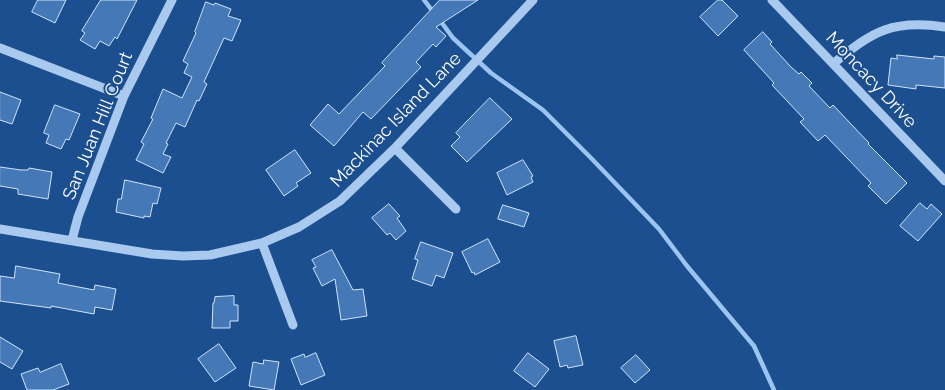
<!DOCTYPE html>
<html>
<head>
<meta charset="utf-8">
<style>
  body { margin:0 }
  canvas { display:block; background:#1b4f8f }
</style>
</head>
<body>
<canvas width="945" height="390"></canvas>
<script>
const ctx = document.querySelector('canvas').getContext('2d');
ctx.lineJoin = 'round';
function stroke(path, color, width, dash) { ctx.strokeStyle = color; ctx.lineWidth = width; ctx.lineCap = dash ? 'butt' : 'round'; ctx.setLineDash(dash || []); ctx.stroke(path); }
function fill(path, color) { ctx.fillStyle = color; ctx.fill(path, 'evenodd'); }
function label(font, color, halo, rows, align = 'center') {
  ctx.font = font + ' Raleway,sans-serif'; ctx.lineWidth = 4; ctx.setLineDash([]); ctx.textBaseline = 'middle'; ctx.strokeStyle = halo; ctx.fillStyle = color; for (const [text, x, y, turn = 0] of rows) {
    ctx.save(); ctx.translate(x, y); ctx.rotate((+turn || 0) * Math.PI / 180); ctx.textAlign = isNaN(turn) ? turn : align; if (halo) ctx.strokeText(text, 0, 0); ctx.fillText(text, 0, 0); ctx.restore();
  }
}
stroke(new Path2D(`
  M424 0 434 13
  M439 19 453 38 491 73 543 110 592 159 659 229 687 266 754 346 774 390`), '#9cc4f0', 4.5);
const building = new Path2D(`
  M38 0H66L55 23 32 12Z
  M101 0H137L117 39 115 37 109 46 100 41 95 49 80 40 85 33 82 31Z
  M440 0H478L436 27 446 36 436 47 433 44 416 62 421 67 371 119 363 112 334 146 310 125 328 104 339 114 385 66 382 63Z
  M718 0H722L738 16 718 36 700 17Z
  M206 2 214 5 215 3 231 9 228 16 241 20 232 41 224 38 204 82 207 84 199 101 197 100 185 127 176 123 166 143 168 144 163 154 171 157 163 173 136 160 144 144 141 142 153 119 151 118 163 89 182 98 192 77 184 73 188 64 183 61 196 33 195 32Z
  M763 32 772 42 770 44 791 67 799 74 801 72 812 83 809 86 830 108 833 105 869 143 868 144 907 183 886 204 868 186 871 183 825 135 818 141 800 122 804 119 772 85 774 83 744 50Z
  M897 55 934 59V56L945 57V88L916 85V89L888 85 891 58 897 59Z
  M0 92 21 100 12 124 0 120Z
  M490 98 512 119 467 162 451 146 460 137 456 133Z
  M55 105 80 114 69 140 66 139 61 149 46 143 49 135 44 133Z
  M295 150 311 173 296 183 298 186 284 196 266 170Z
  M523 160 533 176 531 177 533 182 507 195 497 173Z
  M0 167 21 170H28L29 168 52 172 48 199 18 194V189L0 186Z
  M125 180 161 188 157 204 153 203 150 217 144 216V218L116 212 118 199H121Z
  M920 203 927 209 931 204 942 214 918 241 900 226Z
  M389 204 400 216 397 218 406 231 396 240 390 233 387 235 372 218Z
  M503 205 529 213 524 227 498 219Z
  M488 239 500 262 475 275 474 272 472 273 462 252Z
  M421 242 453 253 444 278 436 275 432 286 412 279 418 260 415 259Z
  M332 250 353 290 363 289 367 316 341 320 335 279 322 286 313 268 316 267 312 260Z
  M16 266 60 274 58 283 94 290 95 285 116 289 112 310 95 307 94 314 51 306V308L0 301V276L14 278Z
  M234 296V305H238V321H230V328H212L213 303H214L215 297Z
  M576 336 583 365 568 368 567 365 560 367 554 341Z
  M0 337 23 351 12 369 0 362Z
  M219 344 236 368 215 382 198 359Z
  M316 353 325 375 301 385 291 359 304 354 305 357Z
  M528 353 549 369 535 387 514 371Z
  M636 355 650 370 635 383 621 368Z
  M264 360 279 362 274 390 249 386 253 362 263 364Z
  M61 364 69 384 53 390H27L21 374 38 368 40 372Z`);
fill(building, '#4478b7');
stroke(building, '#cfe3fa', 1);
stroke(new Path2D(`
  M772 0 945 181
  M0 48 124 96
  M834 63C873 31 893 19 945 27
  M395 148 456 209
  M0 229 152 254 183 256 210 255 262 243 299 227 340 201 395 148 533 0
  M72 240 78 217 124 96 172 0
  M262 243 293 325`), '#a9c9ee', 9);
label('18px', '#fff', '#1b4f8f', [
  ["Moncacy Drive",871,80,47],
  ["Mackinac Island Lane",396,120,-46],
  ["San Juan Hill Court",98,126,-68]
]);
</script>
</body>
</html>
